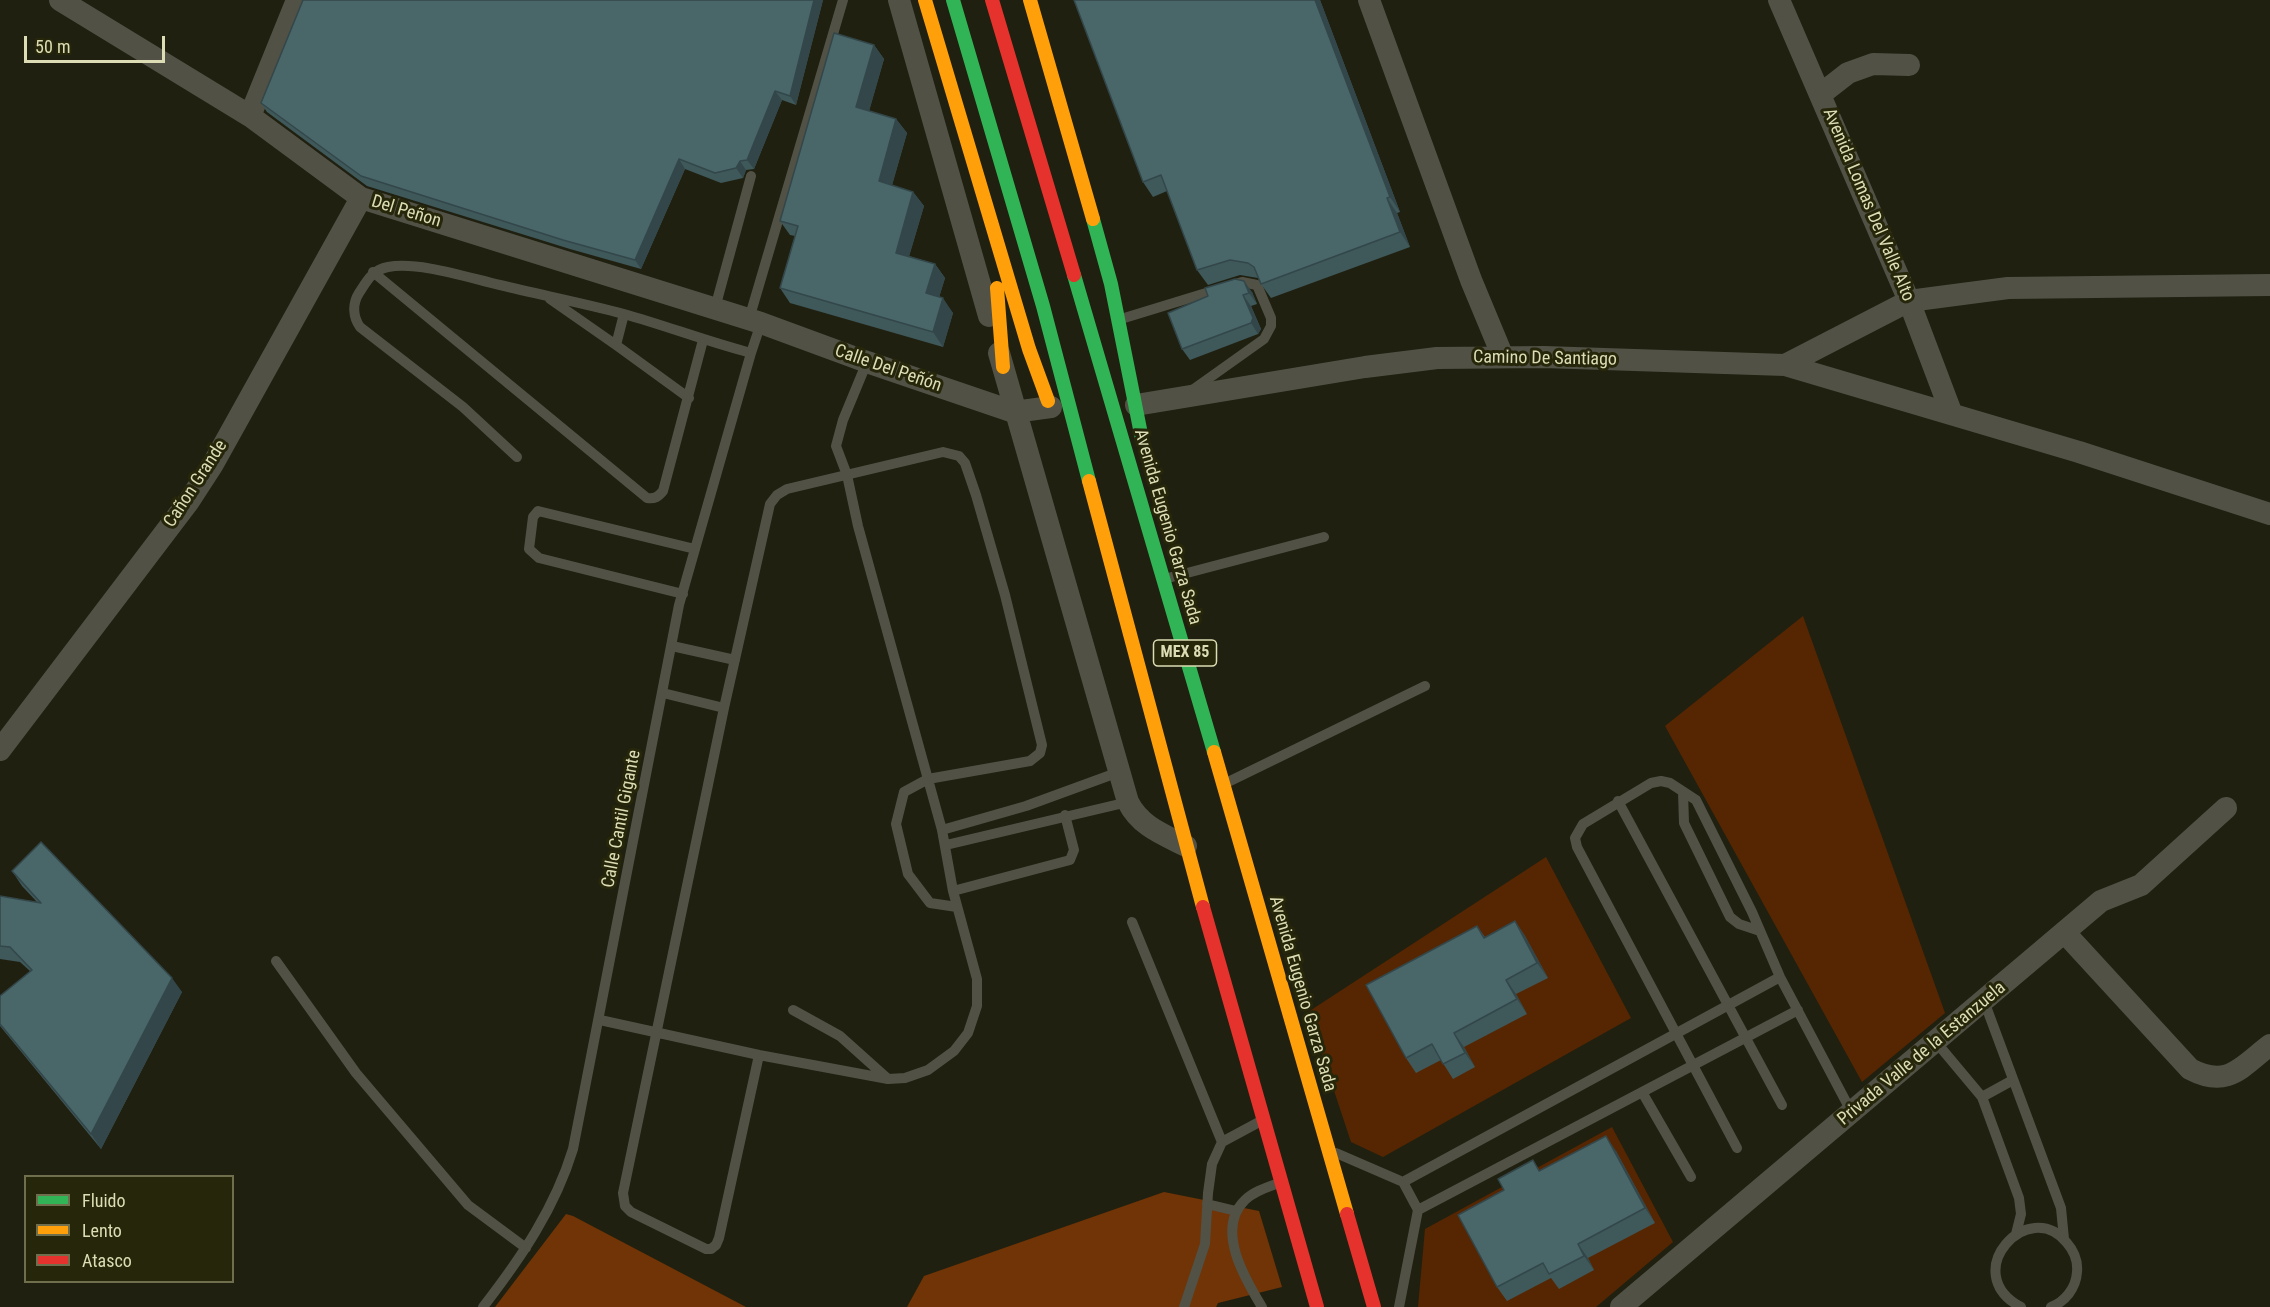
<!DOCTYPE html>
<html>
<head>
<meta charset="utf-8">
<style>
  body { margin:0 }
  #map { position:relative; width:2270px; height:1307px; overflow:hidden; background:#202010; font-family:"Roboto Condensed",sans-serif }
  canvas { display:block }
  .legend { position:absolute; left:24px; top:1175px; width:210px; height:108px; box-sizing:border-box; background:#26260a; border:2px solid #6f6f4e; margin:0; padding:8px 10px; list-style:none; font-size:18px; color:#dcddb4 }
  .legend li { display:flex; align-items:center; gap:12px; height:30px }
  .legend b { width:30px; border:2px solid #6f6f4e }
  .scale { position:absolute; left:24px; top:36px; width:141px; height:27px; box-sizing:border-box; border:3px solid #dcddb4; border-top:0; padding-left:8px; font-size:18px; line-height:21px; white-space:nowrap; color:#dcddb4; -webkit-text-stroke:4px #26260a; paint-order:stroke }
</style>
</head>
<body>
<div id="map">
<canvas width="2270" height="1307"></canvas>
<ul class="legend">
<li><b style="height:8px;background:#30b455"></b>Fluido</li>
<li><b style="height:8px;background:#ff9f0a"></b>Lento</li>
<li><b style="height:8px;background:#e5322d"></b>Atasco</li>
</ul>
<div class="scale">50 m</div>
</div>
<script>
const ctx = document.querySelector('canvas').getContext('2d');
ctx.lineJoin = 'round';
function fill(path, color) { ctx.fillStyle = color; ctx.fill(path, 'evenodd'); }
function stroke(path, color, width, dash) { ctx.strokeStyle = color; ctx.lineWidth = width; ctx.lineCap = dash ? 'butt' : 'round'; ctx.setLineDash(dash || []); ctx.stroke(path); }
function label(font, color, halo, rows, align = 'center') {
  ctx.font = font + ' "Roboto Condensed",sans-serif'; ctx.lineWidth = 6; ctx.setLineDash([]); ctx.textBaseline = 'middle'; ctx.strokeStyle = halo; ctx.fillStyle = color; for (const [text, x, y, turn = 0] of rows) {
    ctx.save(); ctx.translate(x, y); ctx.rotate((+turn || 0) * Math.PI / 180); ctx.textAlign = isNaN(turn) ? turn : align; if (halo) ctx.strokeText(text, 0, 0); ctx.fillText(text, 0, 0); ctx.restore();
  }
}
fill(new Path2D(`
  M1803 616 1945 1013 1862 1082 1665 726Z
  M1546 857 1631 1018 1383 1157 1351 1142 1308 1012Z
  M1612 1127 1673 1242 1596 1307H1418L1425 1229Z`), '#562602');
fill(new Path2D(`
  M1164 1192 1259 1211 1282 1287 1218 1303 1216 1307H907L924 1276Z
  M566 1214 573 1216 746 1307H495Z`), '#703406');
stroke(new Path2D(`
  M373 272 647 498C655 499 658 497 663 491L703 340
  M550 299 616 345 689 398
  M715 308 751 176
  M749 319 843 0
  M1121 319 1242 282 1257 285 1271 318V326L1264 339 1191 391
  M616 345 624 314
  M517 457 463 407 360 327C353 317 352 304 359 293 367 281 372 270 388 267 418 261 469 278 500 285 541 295 583 303 624 314 667 326 708 342 751 353
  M1168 578 1324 537
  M683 594 539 558 529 549 533 517 538 511 695 549
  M672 646 735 660
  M663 693 724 708
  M1226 783 1425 686
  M1683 792 1684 823 1730 917 1739 924 1760 931
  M1618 801 1782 1105
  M942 830 1026 806 1119 772
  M946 845 1128 802
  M953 891 1070 860 1074 850 1065 815
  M1132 922 1222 1142
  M276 961 356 1073 468 1205 526 1248
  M1984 1001 2061 1208 2064 1239
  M793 1010 840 1036 888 1079
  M600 1020 759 1055 888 1079 905 1078 928 1070 954 1051 968 1033 977 1006V979L953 891 942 830 858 526 847 475 836 446 843 420 867 362
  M1936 1042 1982 1097 2019 1198 2021 1214 2016 1234
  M759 1055 719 1238 716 1245 711 1249H706L631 1212 625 1206 623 1193 724 708 770 504 777 495 787 489 943 452 959 456 965 463 976 495 1005 595 1042 745 1040 753 1030 761 928 779 904 792 896 824 908 874 930 903 957 907
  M1642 1092 1691 1177
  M1982 1097 2013 1080
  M1737 1148 1577 847 1575 838 1583 824 1651 783 1661 781 1670 783 1696 800 1752 912 1780 977 1852 1113
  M1336 1153 1403 1182 1418 1210 1399 1307
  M1403 1182 1780 977
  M1207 1204 1236 1211
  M1418 1210 1798 1010
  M483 1307C521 1258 555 1208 573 1149L679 605 751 353 761 323
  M1184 1307 1205 1244 1208 1193 1212 1164 1222 1142 1261 1121
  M1262 1307C1245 1279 1215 1229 1245 1200 1254 1191 1268 1187 1279 1183
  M2021 1307C1957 1273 2029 1195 2067 1243 2074 1251 2078 1261 2077 1272 2076 1288 2065 1302 2051 1307`), '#515146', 10);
stroke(new Path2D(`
  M60 0 250 116 361 198 761 323 867 362 1014 412 1051 407
  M899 0 989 316
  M1369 0 1471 280 1503 357
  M1779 0 1909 301 1951 412
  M1821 94 1848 73 1873 64 1909 65
  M250 116 297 0
  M999 353 1128 802C1140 826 1162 834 1186 846
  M1785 365 1909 301 2008 288 2270 285
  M1136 405 1365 367 1437 358 1544 357 1785 365 2079 452 2270 514
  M0 750 189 501 213 464 361 198
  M2065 933 2190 1069C2228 1089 2241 1067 2270 1045
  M1621 1307 2101 901 2141 885 2226 808`), '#515146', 22);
stroke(new Path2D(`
  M953 0 1043 306 1089 481
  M1093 219 1111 284 1142 439
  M1074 275 1214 752`), '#30b455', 14);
stroke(new Path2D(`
  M925 0 1029 349 1048 401
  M1030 0 1093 219
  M997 288 1003 367
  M1089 481 1203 907
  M1214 752 1347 1214`), '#ff9f0a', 14);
stroke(new Path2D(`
  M992 0 1074 275
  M1203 907 1317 1307
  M1347 1214 1374 1307`), '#e5322d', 14);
fill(new Path2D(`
  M823 0 796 105 782 100 754 169 746 170 743 178 721 183 685 169 641 269 570 249 367 186 267 112 261 103Z
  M1074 0H1320L1400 212 1397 213 1410 247 1271 298 1261 284 1258 278 1240 275 1208 285 1197 270 1167 191 1153 197 1143 182Z
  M874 45 884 59 869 111 896 119 907 133 892 185 913 192 924 206 909 256 935 264 945 278 939 297 953 313 943 347 790 303 780 288 795 236 790 235 780 221Z
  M1252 292 1257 304 1251 306 1261 329 1258 334 1190 360 1182 349 1208 296Z
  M12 871 182 992 101 1149 0 1026V996L30 971 20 962 0 959V896L37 902 22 886Z
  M1515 921 1525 936 1548 978 1516 994 1527 1014 1464 1047 1475 1067 1453 1079 1441 1060 1416 1073 1406 1058 1477 926 1485 937Z
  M1616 1151 1655 1223 1588 1258 1594 1270 1559 1289 1551 1278 1507 1301 1497 1287 1504 1190 1533 1160 1540 1171Z`), '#3f585a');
fill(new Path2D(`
  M814 0H823L796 105 790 96Z
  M1315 0H1320L1400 212 1390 197Z
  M874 45 884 59 866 122 856 107Z
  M775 91 782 100 754 169 747 160Z
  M896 119 907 133 889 196 879 181Z
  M679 159 685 169 641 269 635 260Z
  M740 161 746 170 743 178 736 168Z
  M913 192 924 206 906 267 896 253Z
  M1387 198 1397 213 1410 247 1400 232Z
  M935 264 945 278 936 308 926 293Z
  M1244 281 1252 292 1257 304 1249 293Z
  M1243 295 1251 306 1261 329 1258 334 1251 323Z
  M943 298 953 313 943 347 933 332Z
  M1515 921 1525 936 1548 978 1537 963Z
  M172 978 182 992 101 1149 91 1134Z
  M1506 980 1516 994 1527 1014 1517 999Z
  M1454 1033 1464 1047 1475 1067 1465 1053Z
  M1606 1136 1616 1151 1655 1223 1645 1208Z
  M1578 1244 1588 1258 1594 1270 1584 1256Z`), '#33474a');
const building = new Path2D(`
  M303 0H814L790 96 775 91 747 160 740 161 736 168 715 173 679 159 635 260 563 240 361 176 261 103Z
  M1074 0H1315L1390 197 1387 198 1400 232 1261 284 1254 267 1248 263 1230 260 1197 270 1161 175 1143 182Z
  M834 33 874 45 856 107 896 119 879 181 913 192 896 253 935 264 926 293 943 298 933 332 780 288 798 226 780 221Z
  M1235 279 1244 281 1249 293 1243 295 1253 318 1251 323 1182 349 1168 313 1208 296 1205 288Z
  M41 842 172 978 91 1134 0 1024V996L32 970 10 947 0 946V896L41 903 12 871Z
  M1515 921 1537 963 1506 980 1517 999 1454 1033 1465 1053 1443 1064 1432 1044 1406 1058 1366 985 1477 926 1484 938Z
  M1606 1136 1645 1208 1578 1244 1584 1256 1549 1274 1543 1263 1497 1287 1458 1215 1504 1190 1498 1179 1533 1160 1539 1171Z`);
fill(building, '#496669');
stroke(building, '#33474a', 1.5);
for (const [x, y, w] of [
  [1185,653,63]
]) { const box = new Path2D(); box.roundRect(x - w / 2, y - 13, w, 26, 4.5); ctx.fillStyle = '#26260a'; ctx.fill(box); stroke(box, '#dcddb4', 1.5); }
label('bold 16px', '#dcddb4', null, [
  ["MEX 85",1185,653]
]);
label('18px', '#dcddb4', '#26260a', [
  ["Avenida Lomas Del Valle Alto",1868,205,67],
  ["Del Peñon",406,212,17],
  ["Camino De Santiago",1545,359,1],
  ["Calle Del Peñón",888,369,19],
  ["Cañon Grande",196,484,-57],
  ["Avenida Eugenio Garza Sada",1167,527,74],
  ["Calle Cantil Gigante",622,819,-79],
  ["Avenida Eugenio Garza Sada",1302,994,74],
  ["Privada Valle de la Estanzuela",1922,1054,-40]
]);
</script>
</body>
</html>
